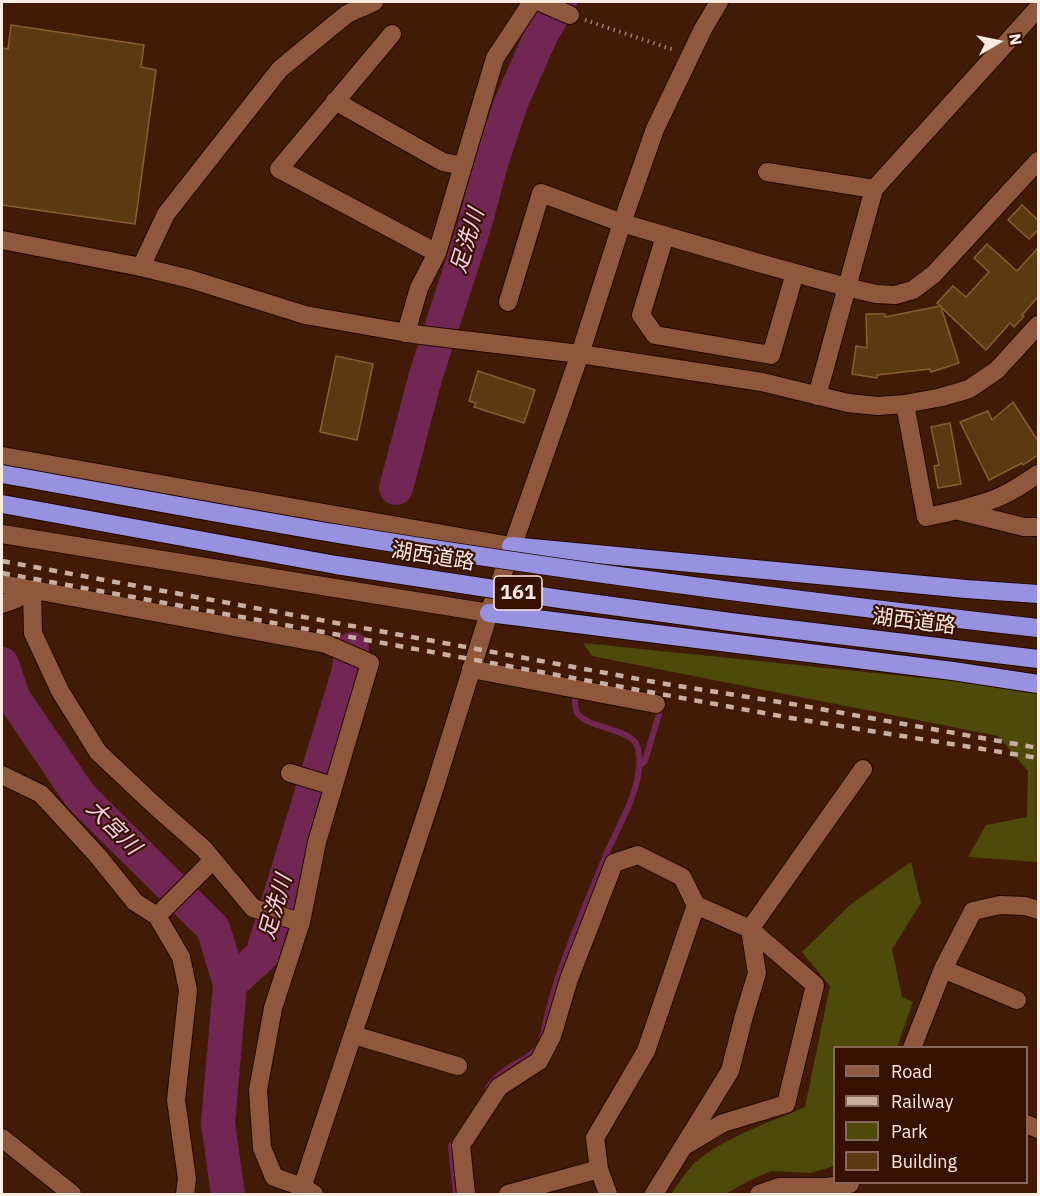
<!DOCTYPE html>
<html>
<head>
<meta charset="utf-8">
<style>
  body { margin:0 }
  #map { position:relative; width:1040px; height:1196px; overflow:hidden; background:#421b06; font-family:"IBM Plex Sans",sans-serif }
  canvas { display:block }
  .frame { position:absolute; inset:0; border:3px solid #ffebe1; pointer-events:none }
  .legend { position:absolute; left:833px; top:1046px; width:195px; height:138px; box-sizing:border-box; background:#371100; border:2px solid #87685a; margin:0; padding:8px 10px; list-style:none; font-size:18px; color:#ffebe1 }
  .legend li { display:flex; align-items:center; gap:12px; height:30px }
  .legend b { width:30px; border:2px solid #87685a }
  .north { position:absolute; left:968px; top:12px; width:60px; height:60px; -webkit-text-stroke:4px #371100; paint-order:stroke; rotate:81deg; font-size:16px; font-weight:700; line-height:24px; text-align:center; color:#ffebe1 }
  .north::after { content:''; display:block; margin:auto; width:21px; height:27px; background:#ffebe1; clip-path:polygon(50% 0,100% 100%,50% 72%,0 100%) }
</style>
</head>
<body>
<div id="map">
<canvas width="1040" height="1196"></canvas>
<div class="frame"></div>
<ul class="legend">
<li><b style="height:8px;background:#8f583c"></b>Road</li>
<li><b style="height:8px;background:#c9afa2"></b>Railway</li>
<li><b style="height:16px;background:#4e4b0a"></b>Park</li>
<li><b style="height:16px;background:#5c3a11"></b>Building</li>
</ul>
<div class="north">N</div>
</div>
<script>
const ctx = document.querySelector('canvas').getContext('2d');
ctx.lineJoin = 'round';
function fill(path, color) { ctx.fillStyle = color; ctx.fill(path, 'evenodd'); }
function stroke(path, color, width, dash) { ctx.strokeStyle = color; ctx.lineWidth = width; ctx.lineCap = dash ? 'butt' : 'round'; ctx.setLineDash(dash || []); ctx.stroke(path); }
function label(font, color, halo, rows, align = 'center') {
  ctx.font = font + ' "IBM Plex Sans","Noto Sans JP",sans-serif'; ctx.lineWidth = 4.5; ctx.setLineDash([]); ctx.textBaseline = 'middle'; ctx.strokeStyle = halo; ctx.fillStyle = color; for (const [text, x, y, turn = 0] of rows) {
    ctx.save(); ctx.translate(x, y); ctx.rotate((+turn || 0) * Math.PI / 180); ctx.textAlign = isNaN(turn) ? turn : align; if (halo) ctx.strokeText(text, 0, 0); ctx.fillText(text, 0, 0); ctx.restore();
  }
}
fill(new Path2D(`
  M583 643 953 681 1038 694V862L968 857 986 825 1027 817 1028 771 998 736 592 656Z
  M911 862 921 903 892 949 902 997 913 1002 897 1047 834 1048V1166L810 1173 771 1171 746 1182 726 1194H671C679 1184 687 1169 697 1161 726 1137 770 1122 805 1107L830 986 802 952 851 904Z`), '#4e4b0a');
stroke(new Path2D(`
  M639 767 645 761 659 714
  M542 1039C554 976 581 917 605 857 618 826 646 783 638 749 634 727 589 730 577 713 575 709 575 704 575 700
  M488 1088C501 1067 522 1064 538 1048
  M456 1194 451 1146 456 1140`), '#722654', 6);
stroke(new Path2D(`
  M396 488 426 375 475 224 492 160 511 103 541 35 560 2
  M2 664 13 697 80 796 213 928 230 984
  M228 1194 218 1123 230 984 262 955 348 674 352 649`), '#722654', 34);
const building = new Path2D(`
  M11 25 144 45 141 67 156 70 135 224 2 205V48L8 49Z
  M1022 205 1038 220V230L1029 239 1008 220Z
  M987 244 1017 271 1038 248V297L1022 315 1024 316 1014 327 1010 323 986 350 941 307 959 363 931 372 930 369 877 375V378L852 374 856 346 867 348 866 314H885V317L940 306 937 303 953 286 966 297 989 272 974 258Z
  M336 356 373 364 357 440 320 432Z
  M478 371 535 390 524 423 474 407 476 403 469 401Z
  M1013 402 1038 441V455L1023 465 1022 463 989 480 960 422 988 411 992 420Z
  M950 423 961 484 938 488 934 466 939 465 931 427Z`);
fill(building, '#5c3a11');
stroke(building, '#8a5f30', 1.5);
const street = new Path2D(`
  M540 2 570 15
  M392 34 279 169 437 253
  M335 101 443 162 463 166
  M767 172 874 189
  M665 236 641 315 655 335 771 355 795 273
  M141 267 166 214 280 69 347 14 374 2
  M508 302 541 193 622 223 759 263 846 287 876 294 895 295 913 290 934 274 1038 161
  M406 333 419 288 437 253 495 58 532 2
  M817 396 874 189 1038 8
  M905 404 926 517C947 513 968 508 989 501 1007 495 1023 484 1038 474
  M959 511 1024 527H1038
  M2 584 326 644 370 663 317 842 301 922 273 1008 258 1090 262 1148 274 1177 303 1187 314 1194
  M2 604 16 599 32 590 33 633 60 691 98 752 153 804 204 849 253 908 301 922
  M471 669 656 704
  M290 773 333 786
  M2 775 41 794 97 855 135 902 157 916 181 957 188 990 176 1100 187 1179 185 1194
  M157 916 213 860
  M943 969 1017 1000
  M354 1035 458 1066
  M912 1048 943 969 973 911 1000 905 1025 906 1038 910
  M1026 1124 1038 1129
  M686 1145 723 1123 786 1104 815 985 750 929 863 769
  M599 1169 595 1138 646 1051 696 905
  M466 1194 461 1145 499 1087 539 1061 552 1036 569 979 614 863 638 855 682 877 696 905 750 929 757 973 744 1016 730 1071 654 1194
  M508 1194 599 1169 608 1194
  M759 1194 779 1187H826L850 1184`);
const secondary = new Path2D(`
  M2 240 141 267 190 279 305 315 413 334 580 354 762 382 848 403 878 406 905 404 942 397 969 389 997 370 1038 325
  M2 456 511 546
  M2 534 489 613
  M2 1138 72 1194
  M300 1194 433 793 489 613 580 354 622 223 655 129 703 29 719 2`);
const highway = new Path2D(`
  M511 546 966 589 1038 594
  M489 613 953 671 1038 684`);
stroke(street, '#220800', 20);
stroke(secondary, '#220800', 20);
stroke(highway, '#220800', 20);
stroke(new Path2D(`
  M585 20 674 50`), '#9e8171', 4, [1.5, 4.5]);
stroke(street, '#8f583c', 18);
stroke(secondary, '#8f583c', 18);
stroke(highway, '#9791df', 18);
stroke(new Path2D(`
  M2 561 660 683 798 705 1038 748
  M2 573 791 718 1038 758`), '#c9afa2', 4.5, [8, 8]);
const highwayBridge = new Path2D(`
  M2 474C114 494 226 515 339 534 571 572 805 602 1038 628
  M2 504 336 565 560 599 738 623 1038 659`);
stroke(highwayBridge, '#220800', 20, []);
stroke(highwayBridge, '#9791df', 18);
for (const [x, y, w] of [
  [518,593,48]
]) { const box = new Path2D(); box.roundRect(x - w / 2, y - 17, w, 34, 4.5); ctx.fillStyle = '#371100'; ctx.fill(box); stroke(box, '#ffebe1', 1.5); }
label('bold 20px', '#ffebe1', null, [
  ["161",518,593]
]);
label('21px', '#ffebe1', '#371100', [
  ["湖西道路",433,557,9],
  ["湖西道路",914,622,7]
]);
label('italic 22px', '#fbcde5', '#371100', [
  ["足洗川",468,241,-73],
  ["大宮川",113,828,45],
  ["足洗川",276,907,-74]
]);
</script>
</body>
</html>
